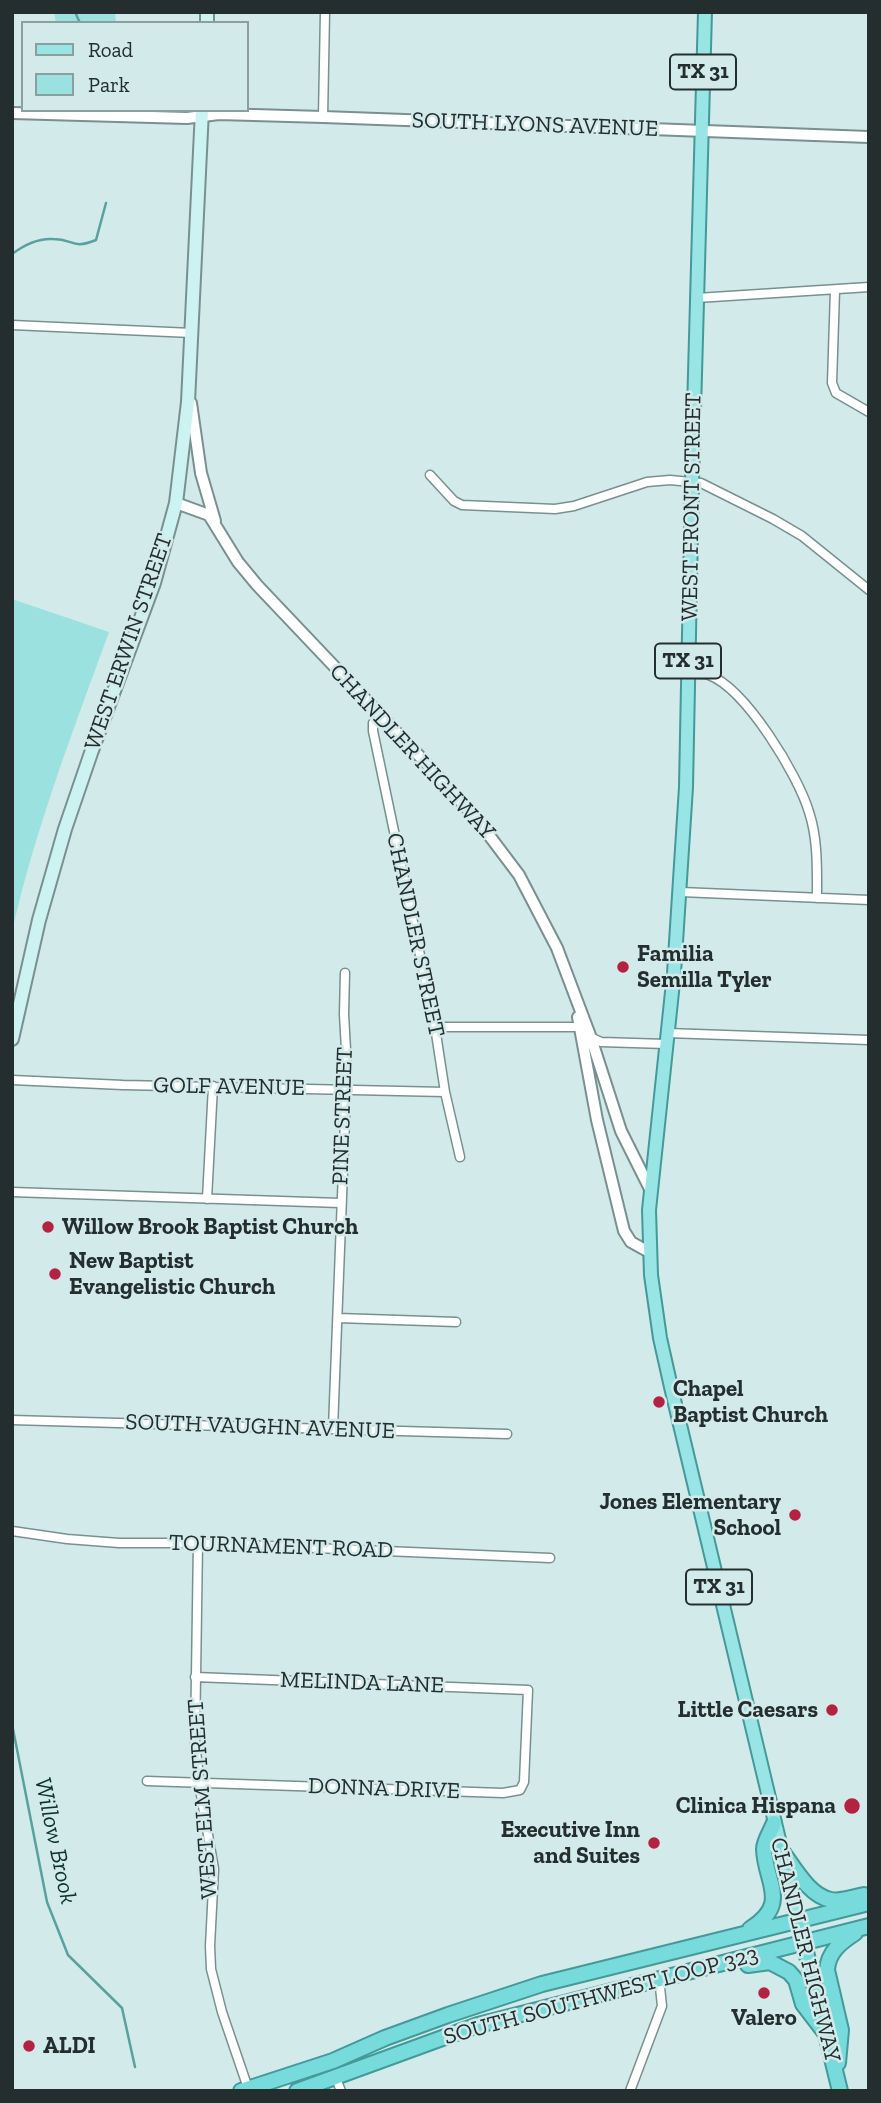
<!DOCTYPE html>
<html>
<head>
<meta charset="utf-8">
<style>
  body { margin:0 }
  #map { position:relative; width:881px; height:2103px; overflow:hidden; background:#d2eae9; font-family:"Zilla Slab",serif }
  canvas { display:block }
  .frame { position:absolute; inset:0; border:14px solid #242e2e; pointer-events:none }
  .legend { position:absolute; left:21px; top:21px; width:228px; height:91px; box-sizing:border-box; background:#d2eae9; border:2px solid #8c9f9e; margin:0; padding:9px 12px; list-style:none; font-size:21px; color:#242e2e }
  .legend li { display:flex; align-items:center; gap:14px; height:35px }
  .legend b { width:35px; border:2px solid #8c9f9e }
</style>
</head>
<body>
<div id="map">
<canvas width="881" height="2103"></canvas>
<div class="frame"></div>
<ul class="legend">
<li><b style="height:9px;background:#99e4e4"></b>Road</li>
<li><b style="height:19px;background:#9be1e0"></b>Park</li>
</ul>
</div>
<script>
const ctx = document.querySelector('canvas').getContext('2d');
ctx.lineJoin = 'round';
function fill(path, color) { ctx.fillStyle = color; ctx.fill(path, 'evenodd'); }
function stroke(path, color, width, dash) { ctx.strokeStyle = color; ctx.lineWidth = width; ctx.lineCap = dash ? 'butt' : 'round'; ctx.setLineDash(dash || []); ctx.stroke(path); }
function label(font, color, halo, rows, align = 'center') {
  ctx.font = font + ' "Zilla Slab",serif'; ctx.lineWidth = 5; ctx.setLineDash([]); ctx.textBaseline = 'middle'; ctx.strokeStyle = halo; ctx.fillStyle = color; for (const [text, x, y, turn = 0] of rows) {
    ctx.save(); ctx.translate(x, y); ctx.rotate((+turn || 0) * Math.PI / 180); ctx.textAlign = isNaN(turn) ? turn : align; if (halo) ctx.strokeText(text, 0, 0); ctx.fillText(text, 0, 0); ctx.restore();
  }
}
fill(new Path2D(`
  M54 12H115L116 23H56Z
  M12 599 109 632C73 731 35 829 12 932Z`), '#9be1e0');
stroke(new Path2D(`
  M75 12 80 23
  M12 254C24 245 38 238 53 239 75 239 71 250 96 240L106 203
  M12 1724 47 1902 68 1955 122 2008 135 2067`), '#58a1a0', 2.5);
const minor = new Path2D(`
  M323 117 325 12
  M835 290 832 383 836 393 869 412
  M697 298 869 287
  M12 325 192 333
  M430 475 454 501 462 505 555 509 574 506 647 482 670 480 701 483 773 519 802 536 869 590
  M688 674C694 674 703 673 709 675 746 689 798 775 809 812 818 839 817 869 817 898
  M379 714 373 723V731L435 1027 445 1092 460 1157
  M681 892 869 900
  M435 1027H583
  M667 1033 869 1040
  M590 1037 601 1042 666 1044
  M12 1080 123 1085 445 1092
  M12 1192 340 1203
  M207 1199 213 1086
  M338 1318 456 1322
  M12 1420 507 1434
  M333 1428 347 1068 344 1014 345 973
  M12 1531 67 1539 119 1543H198L550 1558
  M198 1543 195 1742 201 1795 214 1869 210 1946 211 1969 222 2012 249 2091
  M147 1781 503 1793 520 1790 524 1782 528 1690 195 1677
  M335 2076 341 2091
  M630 2091 662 2006 659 1978`);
const tertiary = new Path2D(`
  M12 113 187 118 219 114 323 117 869 137
  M191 403 201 473 215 521
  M176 503 209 515 238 562 257 585 424 761 476 818 519 875 557 948 591 1038 621 1131 650 1189
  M578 1017 597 1120 624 1231 631 1242 649 1252`);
const secondary = new Path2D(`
  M207 23V12
  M12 1039 39 920 65 829 91 753 154 583 176 503 188 402 202 110`);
const primary = new Path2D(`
  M705 12 692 482 686 787 674 973 649 1210 651 1275 660 1338 671 1387 798 1919`);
const trunk = new Path2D(`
  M781 1850C794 1867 809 1896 831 1900 842 1902 854 1897 864 1895
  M798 1919 840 2091
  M750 1929C791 1903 765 1883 764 1849 764 1841 771 1831 774 1823
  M748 1965 770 1962 789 1972 796 1980 803 2004 826 2034
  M838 2063 841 2030 827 1970C828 1952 841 1942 855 1933
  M241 2091 333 2061 385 2038 448 2015 542 1984 869 1903
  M297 2091 478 2025 869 1926`);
stroke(minor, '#7a9090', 11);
stroke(tertiary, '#7a9090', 14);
stroke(secondary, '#7a9090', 16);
stroke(primary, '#499', 16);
stroke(trunk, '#499', 18);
stroke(minor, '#fff', 8);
stroke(tertiary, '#fff', 10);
stroke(secondary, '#ccf2f2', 12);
stroke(primary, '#99e4e4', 12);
stroke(trunk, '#77dbdb', 14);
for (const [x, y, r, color] of [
  [623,967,7,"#b42242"],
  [48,1227,7,"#b42242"],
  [55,1274,7,"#b42242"],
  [659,1402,7,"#b42242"],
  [795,1515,7,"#b42242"],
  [832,1710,7,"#b42242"],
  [852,1806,9,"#b42242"],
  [654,1843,7,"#b42242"],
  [764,1993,7,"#b42242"],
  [29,2046,7,"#b42242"]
]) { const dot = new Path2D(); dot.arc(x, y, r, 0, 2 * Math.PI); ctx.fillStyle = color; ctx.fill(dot); stroke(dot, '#d2eae9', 2.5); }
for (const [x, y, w] of [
  [703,72,66],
  [688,661,66],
  [719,1587,66]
]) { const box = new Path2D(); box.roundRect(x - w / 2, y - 17.5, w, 35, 5); ctx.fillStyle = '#d2eae9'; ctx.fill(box); stroke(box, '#242e2e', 2); }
label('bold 21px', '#242e2e', null, [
  ["TX 31",703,72],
  ["TX 31",688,661],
  ["TX 31",719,1587]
]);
label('23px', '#242e2e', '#d2eae9', [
  ["SOUTH LYONS AVENUE",535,125,2],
  ["WEST FRONT STREET",692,507,-89],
  ["WEST ERWIN STREET",129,642,-71],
  ["CHANDLER HIGHWAY",412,752,47],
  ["CHANDLER STREET",415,935,78],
  ["GOLF AVENUE",229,1087,1],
  ["PINE STREET",343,1116,-88],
  ["SOUTH VAUGHN AVENUE",260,1427,2],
  ["TOURNAMENT ROAD",281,1547,2],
  ["MELINDA LANE",362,1683,2],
  ["DONNA DRIVE",384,1789,2],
  ["WEST ELM STREET",203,1799,-94],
  ["CHANDLER HIGHWAY",805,1950,76],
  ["SOUTH SOUTHWEST LOOP 323",601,1996,-15]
]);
label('bold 23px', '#242e2e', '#d2eae9', [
  ["Familia",637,954],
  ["Semilla Tyler",637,980],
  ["Willow Brook Baptist Church",62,1227],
  ["New Baptist",69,1261],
  ["Evangelistic Church",69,1287],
  ["Chapel",673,1389],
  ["Baptist Church",673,1415],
  ["Jones Elementary",781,1502,"right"],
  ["School",781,1528,"right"],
  ["Little Caesars",818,1710,"right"],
  ["Clinica Hispana",836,1806,"right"],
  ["Executive Inn",640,1830,"right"],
  ["and Suites",640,1856,"right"],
  ["Valero",764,2018,"center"],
  ["ALDI",43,2046]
], 'left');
label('italic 24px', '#0c3231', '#d2eae9', [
  ["Willow Brook",55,1841,78]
]);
</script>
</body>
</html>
